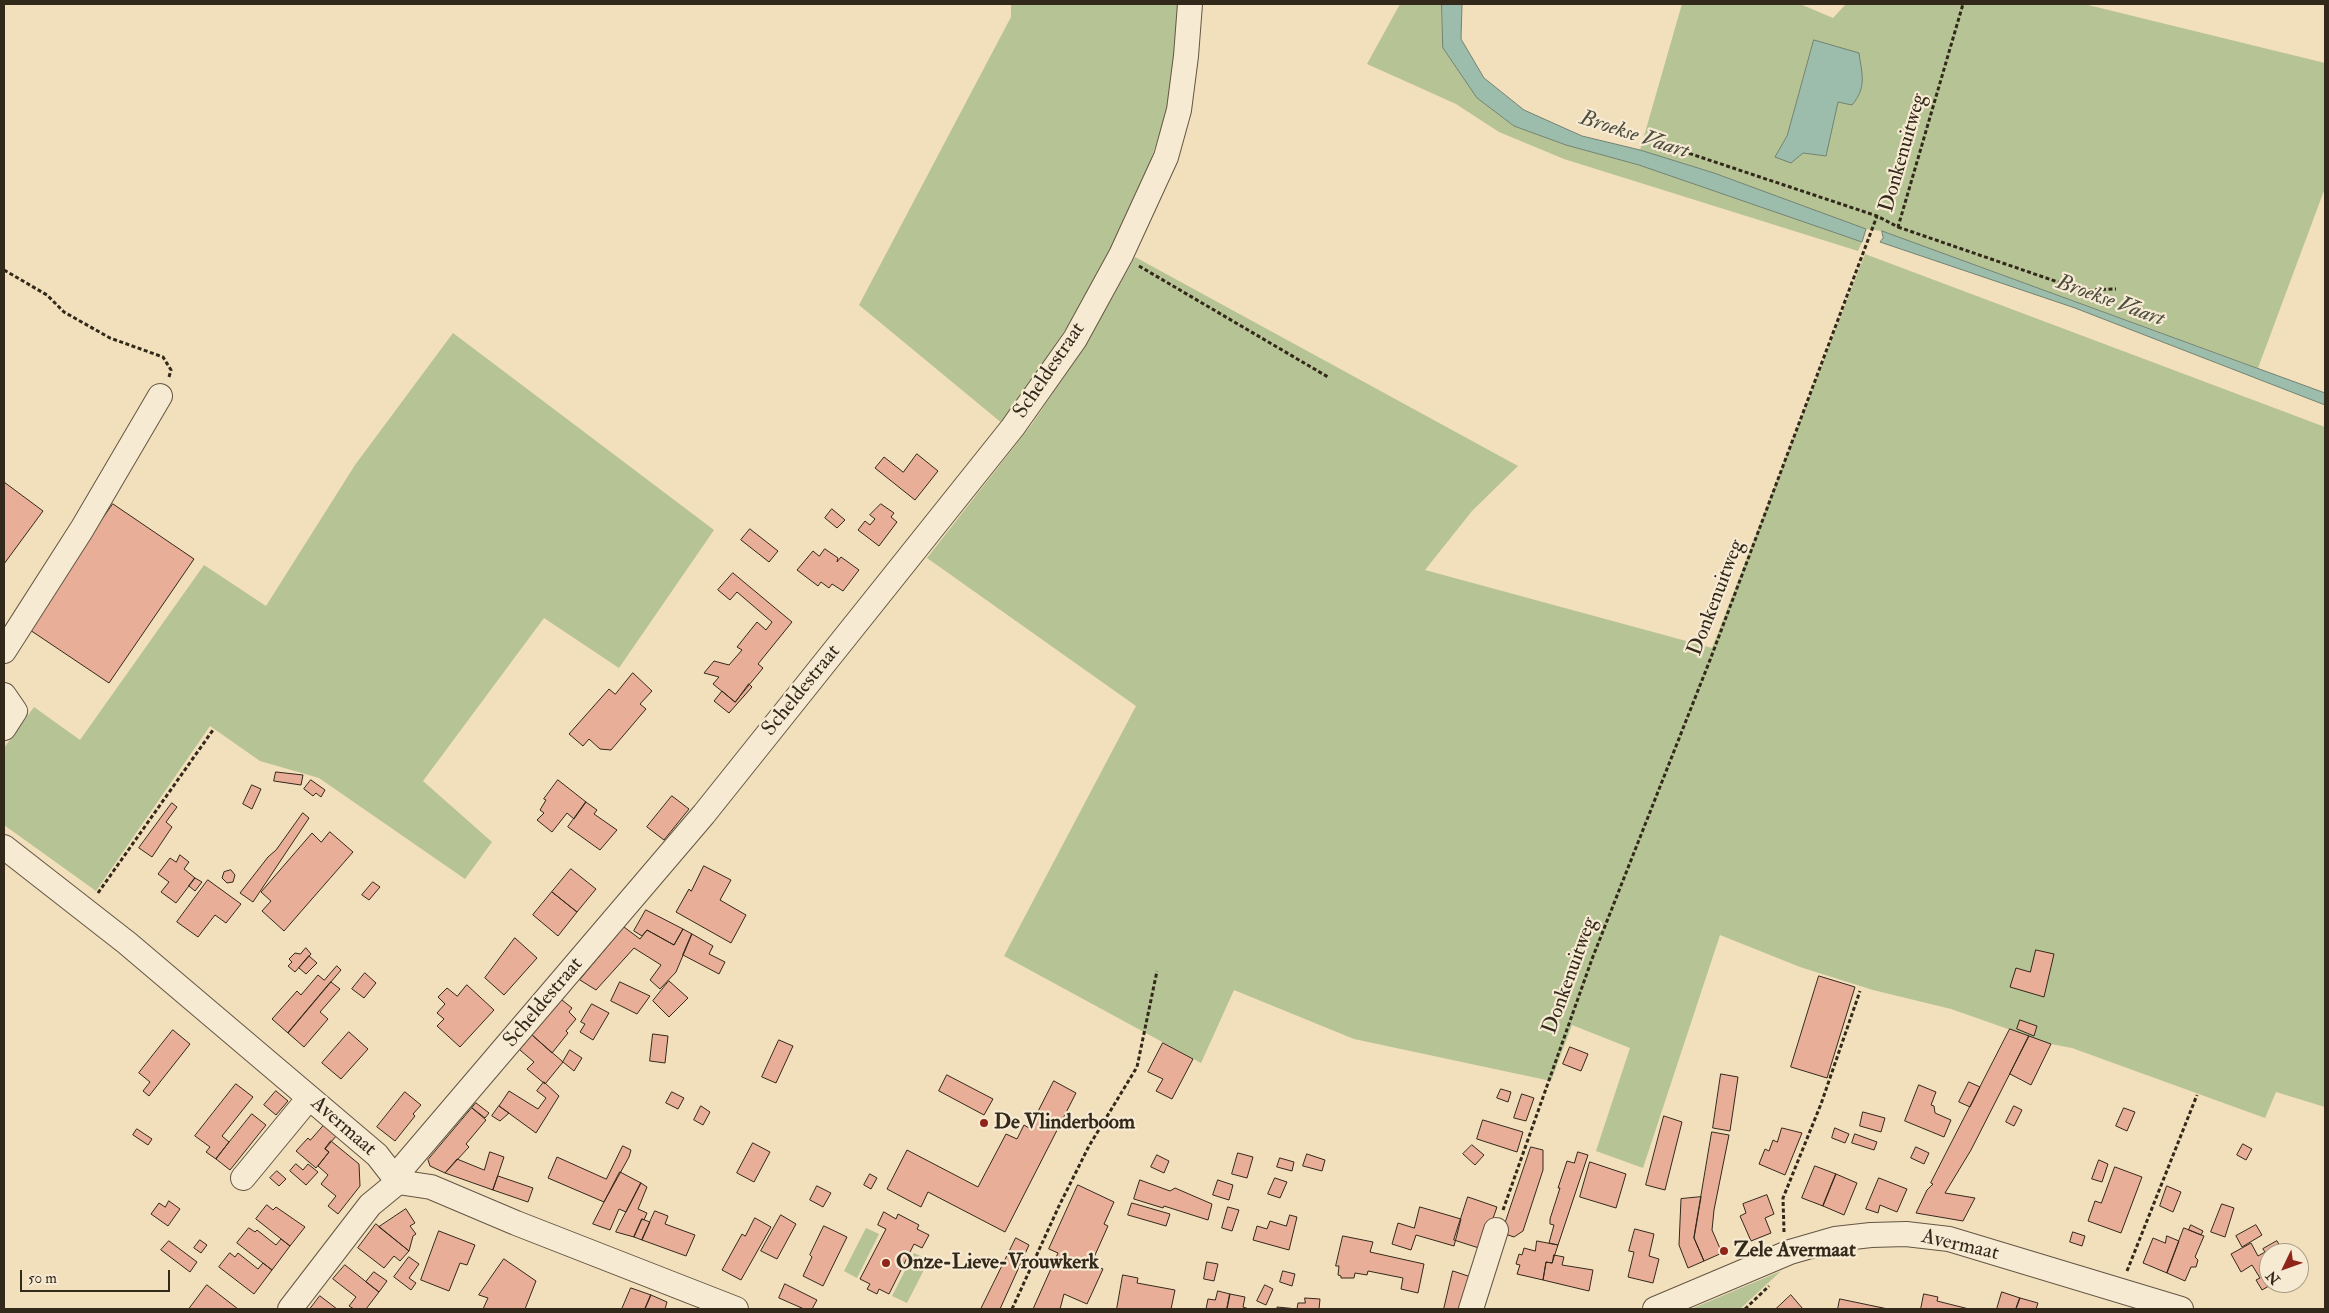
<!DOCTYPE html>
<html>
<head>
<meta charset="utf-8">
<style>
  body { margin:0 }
  #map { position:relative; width:2329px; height:1313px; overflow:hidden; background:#f2dfbc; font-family:"IM FELL Double Pica",serif }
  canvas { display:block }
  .frame { position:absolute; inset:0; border:5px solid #33291b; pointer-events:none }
  .north { position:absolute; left:2259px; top:1243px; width:50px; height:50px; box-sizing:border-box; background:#f7ead3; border:1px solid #a99d89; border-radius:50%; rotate:228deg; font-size:14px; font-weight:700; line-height:20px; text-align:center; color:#33291b }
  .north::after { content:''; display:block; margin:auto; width:18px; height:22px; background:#8f2418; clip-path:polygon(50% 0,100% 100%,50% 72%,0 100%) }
  .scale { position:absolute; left:20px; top:1270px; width:150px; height:22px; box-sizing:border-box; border:2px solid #33291b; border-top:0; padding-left:6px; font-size:15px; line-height:18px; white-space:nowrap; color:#33291b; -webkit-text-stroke:4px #f7ead3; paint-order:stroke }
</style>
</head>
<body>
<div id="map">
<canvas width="2329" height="1313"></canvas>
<div class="frame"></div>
<div class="north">N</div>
<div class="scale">50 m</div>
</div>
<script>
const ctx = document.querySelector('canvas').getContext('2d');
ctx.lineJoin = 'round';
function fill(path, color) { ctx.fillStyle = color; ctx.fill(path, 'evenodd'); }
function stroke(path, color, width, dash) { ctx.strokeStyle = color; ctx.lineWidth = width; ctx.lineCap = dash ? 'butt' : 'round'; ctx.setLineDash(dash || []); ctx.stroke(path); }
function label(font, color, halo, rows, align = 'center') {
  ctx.font = font + ' "IM FELL Double Pica",serif'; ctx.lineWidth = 4.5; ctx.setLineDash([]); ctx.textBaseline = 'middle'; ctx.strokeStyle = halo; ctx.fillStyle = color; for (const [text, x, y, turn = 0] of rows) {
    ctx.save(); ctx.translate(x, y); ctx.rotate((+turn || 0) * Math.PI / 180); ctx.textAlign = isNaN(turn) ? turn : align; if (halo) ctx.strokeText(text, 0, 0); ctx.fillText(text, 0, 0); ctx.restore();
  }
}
fill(new Path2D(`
  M1011 4H1179L1174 73 1165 116 1147 172 1093 288 1003 424 859 305 1011 17Z
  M1400 4H1442L1443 48 1477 98 1514 126 1566 145 1639 165 1862 242 1858 251 1564 159 1499 132 1456 104 1367 64Z
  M1682 4H1800L1833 18 1846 4H2084L2325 63V188L2258 368 1882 231 1866 229 1714 173 1640 150ZM1814 41 1826 156 1803 153 1776 157 1787 136Z
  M1865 254 2325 427V1107L2276 1092 2265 1118 2072 1048 2051 1044 1951 1009 1873 990 1800 967 1720 935 1643 1168 1596 1151 1630 1048 1572 1025 1551 1081 1354 1039 1234 990 1201 1063 1004 956 1136 706 927 558 1032 424 1087 342 1135 257 1518 466 1472 511 1425 570 1712 648Z
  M453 333 714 530 619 668 544 618 423 781 492 842 465 879 319 778 260 761 210 726 96 891 4 825V748L34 707 80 740 204 565 266 606 355 465Z
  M866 1228 879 1234 857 1278 844 1271Z
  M914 1253 929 1260 907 1303 892 1296Z
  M1781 1271 1740 1309H1691Z`), '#b6c394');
const water = new Path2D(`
  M1442 4H1462L1461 39 1484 78 1524 110 1582 136 1640 150 1714 173 1866 229 1862 242 1639 165 1566 145 1514 126 1477 98 1443 48Z
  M1814 40 1859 53C1862 75 1867 87 1852 105L1838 102 1826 156 1803 153 1791 163 1775 157 1787 136Z
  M1882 231 2325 393V405L2075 308 1880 242 1883 238Z`);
fill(water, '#9cbdac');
stroke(water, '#728272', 1);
const building = new Path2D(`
  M917 454 938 471 915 500 875 468 884 457 903 472Z
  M4 482 43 511 4 564Z
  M113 504 194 559 109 683 27 628Z
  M881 504 894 513 891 517 897 522 879 546 858 530 865 521 870 525 875 519 870 515Z
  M832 509 845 520 837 528 825 518Z
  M750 529 778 551 769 562 741 540Z
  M825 549 838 558 837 562 841 557 859 570 843 591 832 584 829 588 821 582 818 586 797 570 813 551 819 556Z
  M733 573 792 622 758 664 763 668 735 702 713 684 719 677 704 673 714 661 729 665 742 650 737 647 757 622 766 630 772 622 737 592 730 600 718 590Z
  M633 673 652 691 640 704 646 709 611 750 600 749 589 739 583 746 569 734 609 689 615 694Z
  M749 684 752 687 729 713 714 701 722 691 735 702Z
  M276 772 303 775 301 785 274 781Z
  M311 780 325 790 321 797 316 793 313 796 304 789Z
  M558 780 586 802 574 819 567 813 552 832 537 820 544 813 540 810 546 800 544 799Z
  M252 785 261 789 252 809 243 804Z
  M672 796 689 809 664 840 647 827Z
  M586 802 597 810 594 814 617 830 600 850 568 827Z
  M172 803 177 807 166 822 172 827 152 857 139 848Z
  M303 813 309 818 253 902 240 893 268 857 276 850Z
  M330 832 353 852 284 931 262 911 271 901 261 892 312 833 321 842Z
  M180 855 189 862 184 869 195 878 176 903 161 892 169 882 158 874 170 858 176 862Z
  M704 866 731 880 720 900 746 915 731 943 676 912 689 889 691 891Z
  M571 869 596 889 577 912 552 892Z
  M231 870 235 875 233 882 227 883 222 878 224 872Z
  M195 878 202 882 195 891 189 886Z
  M208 880 241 904 226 923 215 915 198 937 177 922Z
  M373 882 380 887 369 900 362 895Z
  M552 892 577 912 558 936 533 915Z
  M646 910 683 929 674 945 647 930 642 936 634 931Z
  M624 927 640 939 647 930 674 945 683 929 692 934 676 972 660 989 650 980 661 965 634 948 596 990 580 980Z
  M692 934 713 946 709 954 725 962 719 974 683 955Z
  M515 938 537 958 504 995 485 978Z
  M306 948 311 954 295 972 288 966 292 962 289 959 295 953 300 954Z
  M2036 950 2054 954 2044 997 2010 987 2016 968 2030 972Z
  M309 956 317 963 306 974 299 968Z
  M337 966 341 970 288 1033 272 1019 297 991 301 995 318 975 324 980Z
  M365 973 376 983 364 998 352 989Z
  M1819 976 1855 987 1827 1078 1791 1067Z
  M669 981 688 998 669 1017 653 1001Z
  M331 982 340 989 320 1012 328 1019 304 1047 288 1033Z
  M620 982 650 996 637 1014 611 1001Z
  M467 985 494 1010 460 1047 437 1026 444 1019 437 1013 445 1004 438 997 447 988 457 996Z
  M562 1000 572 1008 569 1012 576 1019 566 1031 568 1033 552 1053 532 1035Z
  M592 1004 609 1013 593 1040 580 1032 585 1024 581 1022Z
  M2020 1020 2037 1026 2034 1036 2017 1029Z
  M2010 1029 2029 1036 1971 1150 1945 1193 1975 1198 1963 1221 1916 1213 1927 1190 1933 1184 1931 1183Z
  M173 1030 190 1044 149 1096 143 1091 150 1082 139 1073Z
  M349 1032 368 1049 341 1079 322 1063Z
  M653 1034 668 1036 665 1063 650 1061Z
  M532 1035 563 1062 545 1084 527 1069 534 1062 520 1050Z
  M2029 1036 2051 1044 2031 1085 2010 1074Z
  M779 1040 793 1046 776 1083 762 1077Z
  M1163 1043 1193 1059 1172 1099 1156 1091 1163 1079 1148 1072Z
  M1570 1047 1588 1054 1581 1071 1563 1064Z
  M570 1050 582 1058 574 1071 563 1062Z
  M1721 1074 1738 1077 1730 1131 1713 1128Z
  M947 1075 993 1099 984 1115 939 1091Z
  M1054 1081 1076 1093 1005 1232 928 1192 921 1207 887 1189 907 1150 978 1187 1006 1134 1017 1139 1024 1125 1029 1128Z
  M544 1082 559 1096 536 1133 499 1106 509 1091 538 1109 546 1098 537 1091Z
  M1969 1082 1980 1087 1970 1107 1959 1102Z
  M236 1084 253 1097 222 1136 229 1142 216 1159 206 1152 210 1147 195 1136Z
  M1919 1085 1936 1092 1931 1105 1934 1106 1935 1113 1951 1120 1944 1137 1905 1121Z
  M1501 1089 1511 1092 1508 1102 1497 1098Z
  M276 1091 288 1101 276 1115 264 1105Z
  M405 1092 421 1105 413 1114 415 1116 395 1141 377 1127Z
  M672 1092 684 1098 678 1109 666 1103Z
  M1522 1094 1534 1098 1526 1121 1514 1118Z
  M476 1103 489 1113 485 1118 472 1108Z
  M499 1106 509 1113 500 1121 492 1116Z
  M701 1106 710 1112 703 1125 694 1120Z
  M2014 1106 2022 1110 2014 1126 2006 1122Z
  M472 1108 486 1120 466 1144 469 1147 445 1173 430 1166 428 1160Z
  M2124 1108 2135 1112 2127 1131 2116 1126Z
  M1863 1112 1885 1118 1881 1132 1860 1126Z
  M252 1114 266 1125 230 1170 216 1159Z
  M1664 1116 1682 1122 1665 1190 1646 1185Z
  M1483 1120 1523 1132 1517 1152 1477 1139Z
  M325 1124 337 1135 325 1149 329 1152 316 1168 296 1151 308 1138 310 1140Z
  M1782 1128 1802 1133 1785 1175 1759 1164 1765 1149 1769 1151 1773 1140 1777 1142Z
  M1835 1128 1849 1134 1845 1143 1832 1138Z
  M137 1129 152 1139 148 1145 133 1135Z
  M1712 1132 1729 1135 1714 1210 1712 1230 1722 1253 1704 1261 1694 1238Z
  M1855 1134 1877 1142 1874 1150 1852 1143Z
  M331 1141 359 1164 360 1186 338 1214 328 1206 336 1196 321 1184 328 1175 318 1166 329 1152 325 1149Z
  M753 1143 770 1152 754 1182 737 1173Z
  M2243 1144 2252 1149 2246 1160 2237 1155Z
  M1472 1145 1484 1155 1475 1165 1463 1154Z
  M623 1146 631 1150 629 1157 604 1202 548 1178 557 1157 606 1179Z
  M1531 1147 1543 1150V1170L1523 1231 1514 1237 1502 1233Z
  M1916 1147 1929 1153 1924 1164 1911 1158Z
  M490 1152 504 1157 493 1190 445 1173 457 1159 484 1170Z
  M1578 1152 1588 1155 1558 1245 1549 1243 1554 1225 1550 1224V1219L1560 1188H1558L1567 1161 1574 1163Z
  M1238 1153 1253 1157 1247 1178 1232 1174Z
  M1307 1154 1325 1160 1322 1171 1303 1166Z
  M1157 1155 1169 1161 1164 1173 1151 1167Z
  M1280 1158 1294 1162 1292 1171 1277 1167Z
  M2099 1160 2108 1164 2102 1182 2092 1179Z
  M1590 1162 1626 1174 1616 1208 1580 1197Z
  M296 1164 303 1170 308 1164 318 1172 306 1185 290 1171Z
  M1815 1166 1836 1174 1823 1206 1802 1198Z
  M2115 1167 2142 1177 2121 1233 2088 1221 2095 1201 2101 1203Z
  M277 1171 286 1179 279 1186 270 1178Z
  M620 1172 641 1183 626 1212 619 1209 610 1230 593 1224Z
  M870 1174 877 1178 871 1189 864 1185Z
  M1836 1174 1857 1183 1844 1215 1823 1206Z
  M498 1176 533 1188 528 1202 493 1190Z
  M1275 1178 1287 1182 1280 1198 1268 1194Z
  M1879 1178 1907 1189 1897 1212 1880 1205 1878 1213 1866 1209Z
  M1140 1180 1170 1191 1175 1188 1212 1204 1208 1220 1164 1206 1163 1208 1134 1199Z
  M1218 1180 1233 1185 1229 1200 1213 1195Z
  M641 1183 647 1187 638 1209 647 1213 644 1220 642 1219 634 1237 616 1232Z
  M1078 1185 1114 1202 1104 1224 1108 1226 1091 1264 1103 1269 1087 1304 1064 1294 1060 1309H1033L1058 1253 1049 1249Z
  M817 1186 831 1193 823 1207 810 1200Z
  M2167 1186 2181 1192 2173 1212 2160 1206Z
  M1767 1195 1774 1214 1765 1218 1771 1233 1751 1241 1740 1216 1746 1213 1743 1204Z
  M1468 1197 1497 1207 1482 1249 1454 1240Z
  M1701 1197 1694 1238 1704 1261 1688 1268 1679 1245 1681 1199Z
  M169 1201 180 1209 168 1226 151 1214 159 1203 165 1207Z
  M1132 1203 1170 1214 1166 1226 1128 1215Z
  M2222 1204 2234 1208 2225 1237 2211 1232Z
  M267 1205 273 1210 276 1207 305 1227 290 1246 256 1219Z
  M1228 1207 1239 1210 1232 1231 1222 1228Z
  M1420 1207 1461 1219 1454 1246 1416 1235 1411 1250 1392 1244 1398 1223 1414 1228Z
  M406 1209 415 1223 410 1226 416 1234 413 1236 409 1251 379 1227Z
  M655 1211 668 1216 665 1224 695 1235 686 1256 642 1240Z
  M884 1212 896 1219 898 1214 919 1225 917 1229 929 1235 922 1248 914 1244 889 1294 879 1289 877 1294 867 1289 870 1284 860 1279 886 1229 878 1225Z
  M781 1215 796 1224 777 1259 761 1251Z
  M1290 1215 1297 1217 1289 1250 1253 1240 1257 1226 1267 1229 1270 1221 1286 1226Z
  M755 1218 771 1227 741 1280 722 1270 742 1234 745 1236Z
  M642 1219 650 1222 642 1240 634 1237Z
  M376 1224 409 1251 400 1261 394 1256 384 1268 358 1248Z
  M2191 1225 2203 1231 2201 1235 2189 1230Z
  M2256 1225 2262 1235 2242 1247 2236 1236Z
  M824 1226 847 1237 823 1286 803 1276 812 1257 810 1255Z
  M249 1228 255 1232 257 1230 276 1245 281 1239 290 1246 272 1270 237 1243Z
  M2184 1228 2204 1236 2195 1257 2198 1260 2196 1267H2191L2185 1281 2167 1273Z
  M1635 1229 1654 1234 1649 1256 1659 1259 1653 1283 1628 1277 1634 1252 1629 1251Z
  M439 1231 475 1245 467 1265 460 1263 449 1291 421 1280Z
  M2073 1232 2085 1236 2082 1246 2070 1242Z
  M1343 1236 1373 1242 1370 1252 1424 1264 1418 1293 1401 1289 1403 1278 1368 1271 1367 1275 1355 1273 1354 1278H1341V1276L1338 1275 1339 1266H1336Z
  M2167 1236 2179 1241 2167 1273 2143 1263 2153 1238 2165 1243Z
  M1016 1238 1029 1245 1000 1309H981Z
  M200 1240 207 1245 201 1253 194 1248Z
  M169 1241 197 1262 190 1272 161 1250Z
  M1537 1241 1558 1245 1552 1263 1546 1262 1543 1280 1517 1274 1520 1265 1516 1264 1519 1254 1522 1255 1524 1248 1535 1251Z
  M2277 1241 2284 1253H2269V1283H2274L2262 1290 2256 1280 2260 1278 2252 1265 2241 1272 2231 1254 2251 1243 2258 1256 2265 1252 2263 1249Z
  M230 1253 235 1257 238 1253 258 1269 263 1263 272 1270 254 1294 219 1267Z
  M1554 1255 1564 1257 1562 1265 1593 1270 1589 1291 1543 1280 1546 1262 1552 1263Z
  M409 1257 419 1264 409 1278 416 1283 411 1290 394 1277Z
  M504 1259 536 1281 525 1309H483L488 1298 479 1295Z
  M1207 1262 1218 1264 1214 1281 1204 1279Z
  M345 1265 379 1292 366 1309H354L349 1306 356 1297 333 1279Z
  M1283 1271 1295 1274 1292 1286 1280 1282Z
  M1453 1271 1471 1277 1463 1309H1444Z
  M374 1272 387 1281 379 1292 366 1282Z
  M1123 1275 1138 1278 1137 1283 1175 1290 1171 1309H1117Z
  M785 1284 817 1300 812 1309H804L779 1298Z
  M207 1285 238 1309H189Z
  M1265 1285 1273 1289 1266 1305 1257 1301Z
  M631 1288 651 1295 645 1309H622Z
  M1218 1291 1230 1294 1227 1309H1206L1208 1299 1215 1300Z
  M2002 1292 2020 1298 2016 1309H1997Z
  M1230 1294 1245 1297 1243 1307 1249 1309H1227Z
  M1924 1294 1938 1297 1937 1301 1969 1309H1921Z
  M651 1295 667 1302 665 1309H645Z
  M1791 1295 1803 1309H1776Z
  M320 1296 337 1309H310Z
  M1305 1298 1320 1299 1319 1309H1277V1307L1297 1309 1298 1303H1305Z
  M2020 1298 2038 1303 2036 1309H2016Z
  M1840 1299 1888 1309H1838Z`);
fill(building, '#e9ae97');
stroke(building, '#33291b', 1);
const minor = new Path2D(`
  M4 651 82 529 160 396
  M4 695 15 711 4 728
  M4 847 127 943 377 1155 398 1182 431 1187 516 1223 736 1309
  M243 1178 309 1098
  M290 1309 370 1205 398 1182 404 1166 704 814 1013 427 1075 339 1121 255 1166 157 1179 110 1186 56 1190 4
  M1471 1309 1496 1230
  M1655 1309 1790 1252 1835 1239 1871 1235 1906 1234 1949 1239 2181 1309`);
stroke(minor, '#635643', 26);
stroke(new Path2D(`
  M1646 139 1877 216 1898 227 1963 4
  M1898 227 2081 290 2116 289
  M1139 266 1328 377
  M4 270 47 295 64 312 110 338 163 357 171 370 169 377
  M98 893 213 730
  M1503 1210 1592 959 1710 660 1877 216
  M1784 1232 1783 1198 1821 1104 1860 991
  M2127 1271 2197 1095
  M1012 1309 1059 1206 1089 1146 1137 1067 1157 971
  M1745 1309 1769 1286`), '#33291b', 3, [4, 2.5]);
stroke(minor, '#f7ead3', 24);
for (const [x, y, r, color] of [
  [984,1123,5,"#8f2418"],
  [1724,1251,5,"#8f2418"],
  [886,1263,5,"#8f2418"]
]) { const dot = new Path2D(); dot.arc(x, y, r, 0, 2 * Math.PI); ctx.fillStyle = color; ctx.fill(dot); stroke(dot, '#f7ead3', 2); }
label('21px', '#33291b', '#f7ead3', [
  ["Donkenuitweg",1904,153,-74],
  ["Scheldestraat",1050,371,-56],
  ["Donkenuitweg",1717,598,-69],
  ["Scheldestraat",802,691,-51],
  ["Donkenuitweg",1571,976,-70],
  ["Scheldestraat",544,1003,-50],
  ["Avermaat",343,1127,41],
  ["Avermaat",1960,1246,13]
]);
label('bold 21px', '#33291b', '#f7ead3', [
  ["De Vlinderboom",994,1123],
  ["Zele Avermaat",1734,1251],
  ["Onze-Lieve-Vrouwkerk",896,1263]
], 'left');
label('italic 22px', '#4d4e3f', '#f7ead3', [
  ["Broekse Vaart",1634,136,18],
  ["Broekse Vaart",2110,302,20]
]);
</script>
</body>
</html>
